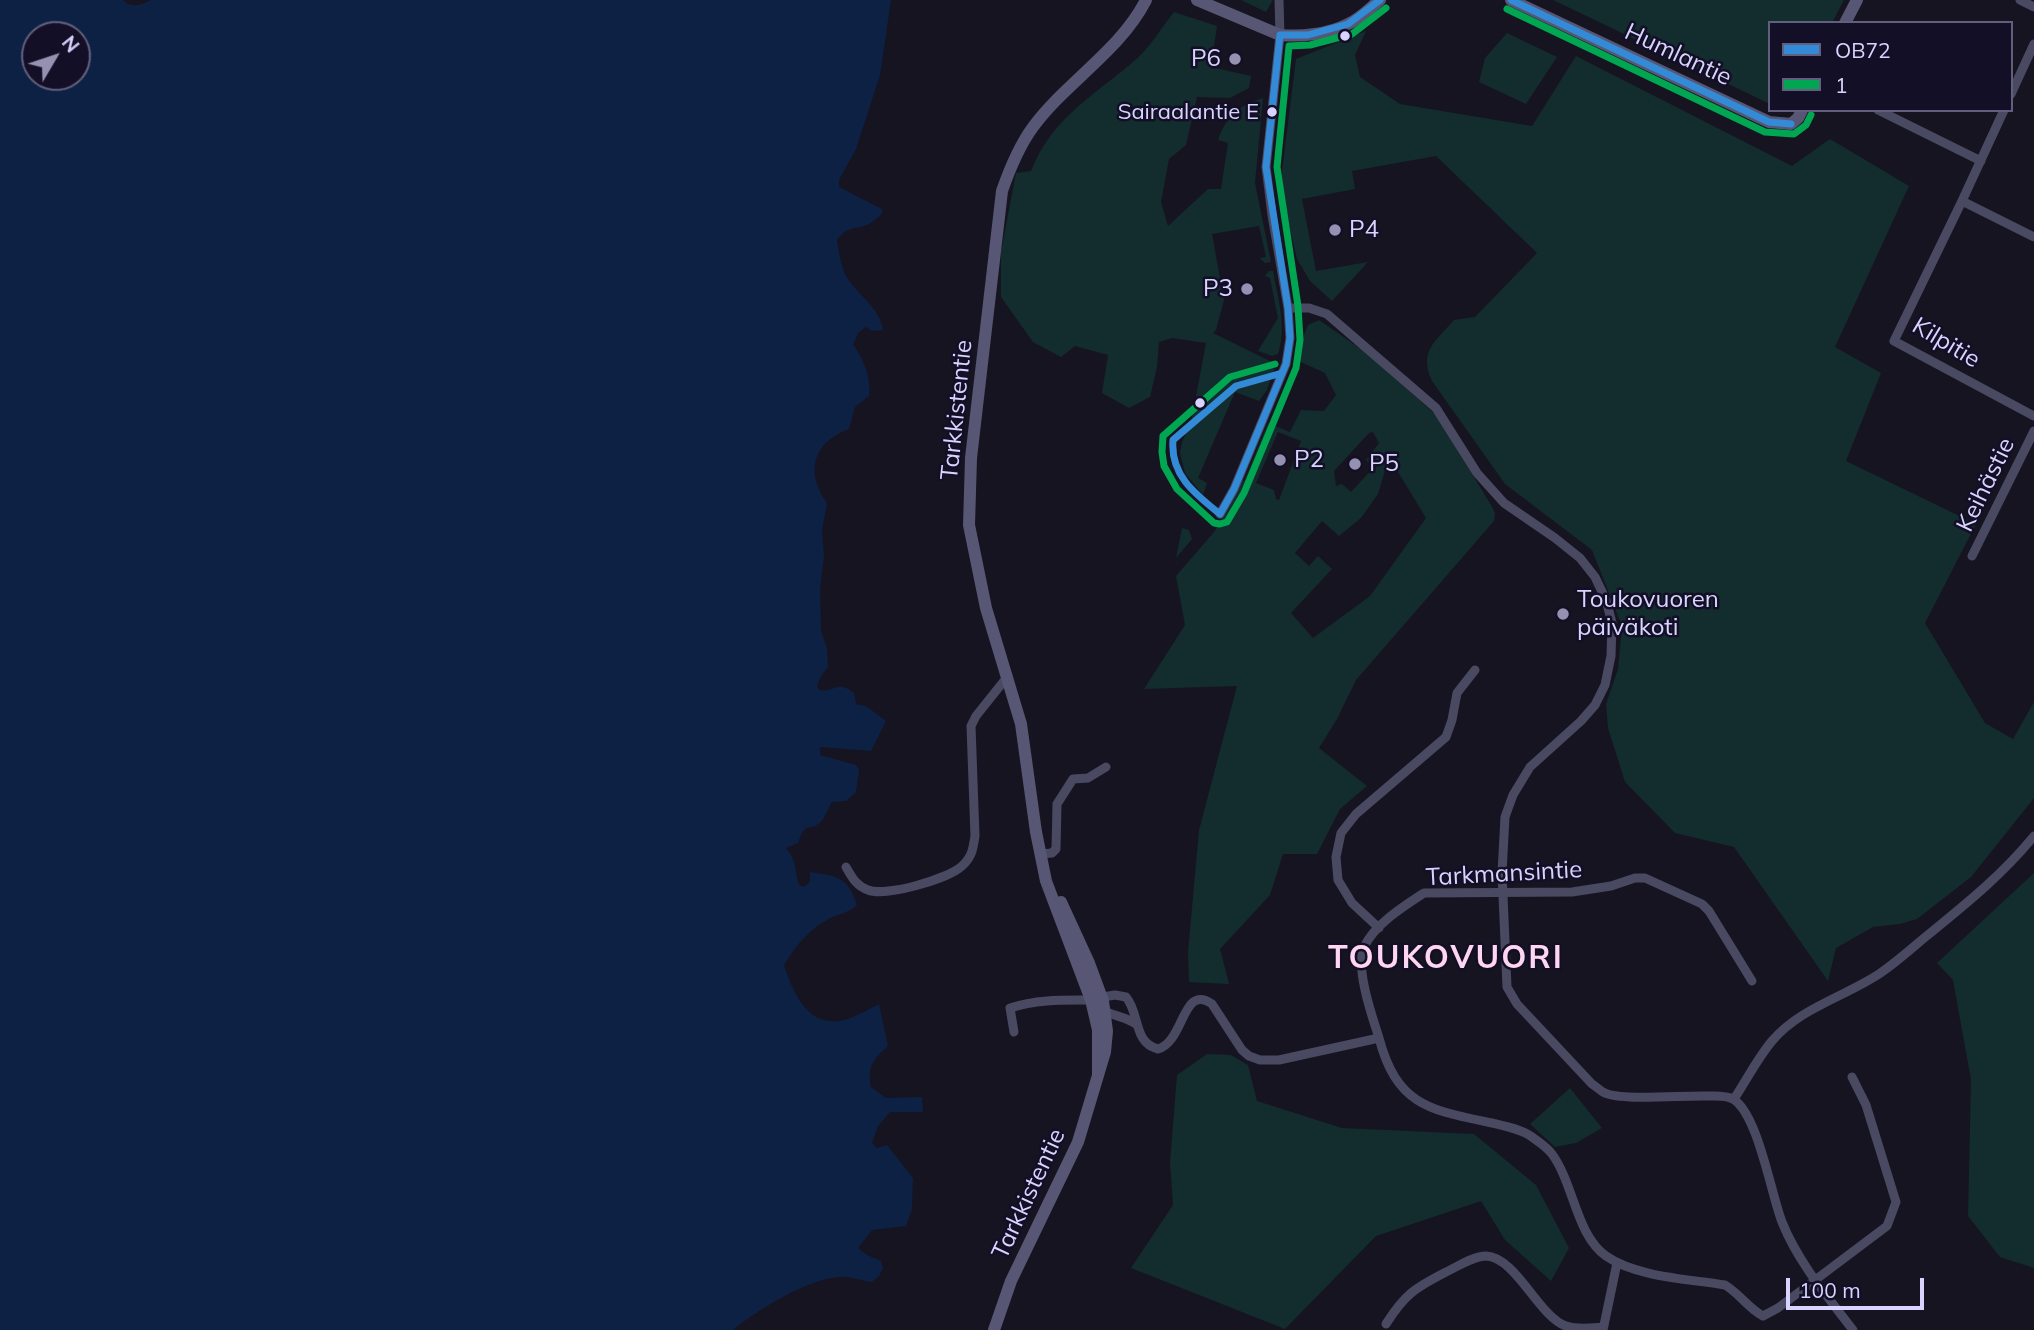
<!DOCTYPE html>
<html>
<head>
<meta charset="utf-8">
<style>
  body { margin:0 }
  #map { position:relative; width:2034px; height:1330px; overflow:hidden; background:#161421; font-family:Mulish,sans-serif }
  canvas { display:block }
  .legend { position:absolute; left:1768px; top:21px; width:245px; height:91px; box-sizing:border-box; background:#130f26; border:2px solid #625e7d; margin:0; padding:9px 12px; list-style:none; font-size:21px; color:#d9d4ff }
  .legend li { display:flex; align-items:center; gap:14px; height:35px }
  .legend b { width:35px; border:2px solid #625e7d }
  .north { position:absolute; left:21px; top:21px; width:70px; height:70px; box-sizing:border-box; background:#130f26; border:2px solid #625e7d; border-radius:50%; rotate:51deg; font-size:19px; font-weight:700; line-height:28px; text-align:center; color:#d9d4ff }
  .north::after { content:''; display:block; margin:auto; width:24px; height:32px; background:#9591b1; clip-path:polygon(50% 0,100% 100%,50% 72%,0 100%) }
  .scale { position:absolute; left:1786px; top:1278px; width:138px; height:32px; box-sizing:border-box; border:4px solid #d9d4ff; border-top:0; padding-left:9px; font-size:21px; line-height:24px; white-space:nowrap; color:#d9d4ff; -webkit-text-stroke:5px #130f26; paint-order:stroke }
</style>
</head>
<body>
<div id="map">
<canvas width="2034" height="1330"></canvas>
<ul class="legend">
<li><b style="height:9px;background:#338bd7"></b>OB72</li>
<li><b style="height:9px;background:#00a651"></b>1</li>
</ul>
<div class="north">N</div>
<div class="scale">100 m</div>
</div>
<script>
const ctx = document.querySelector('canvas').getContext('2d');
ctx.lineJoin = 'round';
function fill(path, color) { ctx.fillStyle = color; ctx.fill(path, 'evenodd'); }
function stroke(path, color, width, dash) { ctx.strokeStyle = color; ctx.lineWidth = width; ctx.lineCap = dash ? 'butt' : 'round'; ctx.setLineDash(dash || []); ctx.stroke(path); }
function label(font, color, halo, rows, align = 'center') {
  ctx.font = font + ' Mulish,sans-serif'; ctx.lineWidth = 5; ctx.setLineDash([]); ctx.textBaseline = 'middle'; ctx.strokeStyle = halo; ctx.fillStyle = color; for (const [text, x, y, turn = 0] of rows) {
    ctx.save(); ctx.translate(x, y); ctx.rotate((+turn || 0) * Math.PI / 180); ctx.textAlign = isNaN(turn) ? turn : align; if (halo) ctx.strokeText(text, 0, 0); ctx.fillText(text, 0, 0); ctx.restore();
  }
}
fill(new Path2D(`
  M1241 0H1273L1266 12Z
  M1553 0H1844L1832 23H1770V104Z
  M1174 12 1217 26 1211 67 1251 76 1249 88 1230 98 1197 97 1186 145 1169 159 1161 202 1168 226 1208 189H1221L1228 143 1218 140C1227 115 1238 106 1263 98L1255 183 1271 262 1265 263 1260 258 1266 257 1259 226 1212 234 1224 300 1216 330 1213 333 1276 364 1267 390 1259 401 1235 392 1198 478 1207 483 1203 495 1185 473 1180 453 1182 442 1191 423 1206 343 1172 338 1159 342 1157 367 1150 397 1129 408 1102 393 1108 355 1075 346 1061 357 1033 342 1001 297V252L1016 173 1031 171C1052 118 1092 97 1133 62 1149 49 1161 28 1174 12Z
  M1366 31 1355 55 1360 77 1400 104 1532 126 1576 56 1792 166 1830 139 1909 186 1835 347 1881 373 1846 461 1976 524 1925 623 1985 723 2013 739 2034 702V798L1971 877 1917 919 1900 924 1873 927 1836 948 1828 981 1734 847 1675 833 1625 782 1608 728 1606 704 1618 669 1622 626 1592 550 1505 484 1432 381C1418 351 1436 341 1454 320L1475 317 1537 253 1436 156 1352 171 1355 189 1302 199 1316 271 1368 262 1332 301 1310 281 1297 259 1280 187 1296 59Z
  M1507 33 1557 57 1526 104 1479 82 1485 58Z
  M1269 271H1273C1278 298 1287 328 1278 354L1272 356 1258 351 1278 318 1270 278 1265 276Z
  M1319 320 1368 354 1436 415 1491 505 1495 513 1494 521 1356 680 1337 719 1319 748 1367 786 1340 809 1317 854H1283L1270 895 1220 949 1229 984 1189 982 1188 952 1199 830 1237 686 1144 689 1185 625 1176 576 1214 532 1242 481H1244L1268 423 1290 432 1301 410 1324 411 1336 395 1325 373 1294 359 1308 325ZM1278 432 1301 441 1279 500 1276 499 1274 490 1256 483ZM1373 432 1379 443 1366 460 1373 468 1351 492 1342 484 1336 486 1334 471 1369 433ZM1389 457 1426 518 1370 596 1313 638 1291 613 1332 569 1318 556 1309 566 1295 553 1322 521 1339 536 1361 518 1378 494Z
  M1182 528 1189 530 1192 539 1176 558Z
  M2034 873V1268L2000 1257 1968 1216 1971 1080 1953 980 1937 963Z
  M1207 1054 1231 1055 1248 1065 1257 1101 1342 1128 1474 1134 1536 1185 1569 1248 1551 1281 1505 1240 1481 1201 1376 1236 1285 1329 1131 1268 1173 1205 1170 1162 1177 1075Z
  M1570 1088 1602 1128 1576 1143 1555 1147 1530 1124Z`), '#132c2d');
fill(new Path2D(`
  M0 0H123C132 9 141 5 151 0H891L880 75 856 149 839 180V187L882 209V214C878 217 872 223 867 225 853 230 847 226 837 240 839 253 841 268 848 279 859 296 880 308 883 330L872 331 866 327 859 332 853 344C864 361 871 375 869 396L855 407 849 429C812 443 805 472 827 503L822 531 824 556 820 589 821 630 827 649 828 667 821 676 817 686 819 690C834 693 837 679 854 693L856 704 866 706 886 721 871 751 820 747V755L856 765 859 769 856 792 846 801 832 802C828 808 826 816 821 822 809 833 806 819 798 843L786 848C798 863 794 869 799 885L804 887 810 882V872C836 876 848 876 857 905 846 915 838 913 827 920 808 930 795 947 784 965 794 995 809 1031 848 1019 858 1015 869 1009 879 1004L888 1046C873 1059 867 1067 871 1087L886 1098 922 1097 923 1112H890L878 1126 872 1143 877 1148 887 1145 913 1178 912 1209 906 1226 872 1230 858 1248 867 1255 881 1261 883 1268 879 1276 872 1282C861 1281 851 1276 840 1277 809 1278 757 1310 733 1330H0ZM35 35H77V77H35Z`), '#0d2144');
stroke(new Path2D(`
  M2020 0 2034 7
  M2011 94 2034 44
  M1878 110 1981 161
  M2004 110 1962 201 2034 237
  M1962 201 1894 341 2034 416
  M1288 308H1309L1327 314 1436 408 1477 473 1504 503 1555 538 1580 558 1595 577 1606 600 1612 623 1611 656 1605 685 1595 705 1581 721 1530 767 1513 795 1505 817 1502 873 1507 987 1517 1004 1592 1084C1596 1086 1600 1091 1605 1093 1622 1101 1684 1095 1707 1096 1715 1096 1726 1095 1733 1099 1758 1114 1771 1194 1782 1222 1798 1262 1827 1296 1853 1330
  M1220 514 1234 489 1286 364 1290 338 1288 308 1272 215 1266 167 1280 35 1279 0
  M1972 556 2034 431
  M1041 854 1052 853 1056 849 1057 804 1073 779 1088 778 1106 767
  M846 867C852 877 856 886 868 890 886 897 948 879 962 866 972 857 973 849 975 836L971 726 976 716 1008 676
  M1379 928 1352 903 1338 880 1336 857 1341 833 1356 814 1446 737 1452 720 1457 693 1475 670
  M1097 998 1115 995 1126 997C1140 1013 1133 1043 1158 1049 1185 1041 1182 983 1212 1004L1242 1050 1249 1056 1260 1060H1279L1379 1038C1397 1106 1430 1110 1492 1123 1505 1126 1521 1129 1532 1137 1539 1142 1547 1147 1552 1154 1574 1184 1576 1235 1606 1256 1636 1277 1689 1279 1725 1285 1740 1294 1748 1308 1763 1316L1778 1308 1887 1226 1896 1202 1866 1105 1852 1077
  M1100 1008C1110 1016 1125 1016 1136 1024
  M1014 1032 1010 1008C1037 999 1064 1000 1091 1000
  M1379 1038C1372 1016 1355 968 1364 947 1375 924 1404 906 1424 893L1572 892 1611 886 1635 878H1645L1702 904 1709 911 1752 981
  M1734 1099C1746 1081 1757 1059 1772 1041 1800 1008 1844 997 1879 974 1897 962 1913 947 1929 934 1967 903 2003 874 2034 836
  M1386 1324C1405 1294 1415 1288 1446 1272 1457 1267 1473 1256 1486 1256 1516 1257 1539 1317 1566 1326 1578 1330 1591 1328 1603 1327
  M1603 1330 1617 1263`), '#4a4962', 9);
stroke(new Path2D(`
  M1197 0 1280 35C1302 37 1328 34 1348 24 1360 19 1370 8 1380 0
  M1511 0 1769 122 1791 124 1798 118 1802 110
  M1845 23 1857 0
  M1098 1074V1030L1091 1000 1046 881 1036 832 1021 724 986 608 969 525 971 458 1002 191C1010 168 1019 146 1033 127 1066 82 1120 51 1146 0
  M994 1330 1011 1281 1078 1142 1105 1052 1107 1031 1103 1001 1089 963 1061 902`), '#575674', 12);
stroke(new Path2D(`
  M1511 0 1769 122 1791 124
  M1280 35 1266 167 1288 308 1290 338 1286 364 1234 489 1220 514C1195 494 1170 475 1173 440L1236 386 1282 373
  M1280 35H1308L1348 24 1380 0`), '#338bd7', 7);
stroke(new Path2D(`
  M1507 9 1765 132 1794 134 1806 125 1811 115
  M1275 364 1230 377 1163 436 1162 452 1164 466 1177 489 1214 523 1220 524 1227 522 1244 493 1296 368 1300 340 1298 306 1277 167 1289 46 1310 45 1352 34 1386 8`), '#00a651', 7);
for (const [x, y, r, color] of [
  [1345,36,6,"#d9d4ff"],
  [1235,59,7,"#9591b1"],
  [1272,112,6,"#d9d4ff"],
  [1335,230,7,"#9591b1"],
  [1247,289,7,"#9591b1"],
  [1200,403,6,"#d9d4ff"],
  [1280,460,7,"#9591b1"],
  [1355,464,7,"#9591b1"],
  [1563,614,7,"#9591b1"]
]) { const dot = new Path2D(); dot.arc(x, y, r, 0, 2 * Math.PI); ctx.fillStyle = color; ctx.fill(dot); stroke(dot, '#130f26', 2.5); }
label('22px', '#d9d4ff', '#130f26', [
  ["Sairaalantie E",1259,112]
], 'right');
label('24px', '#d9d4ff', '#130f26', [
  ["Humlantie",1678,55,25],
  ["Kilpitie",1946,343,31],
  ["Tarkkistentie",957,410,-84],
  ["Keihästie",1986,485,-64],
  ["Tarkmansintie",1504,874,-3],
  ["Tarkkistentie",1029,1194,-65]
]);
label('24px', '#d9d4ff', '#130f26', [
  ["P6",1221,59,"right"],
  ["P4",1349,230],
  ["P3",1233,289,"right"],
  ["P2",1294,460],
  ["P5",1369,464],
  ["Toukovuoren",1577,600],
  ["päiväkoti",1577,628]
], 'left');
ctx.letterSpacing = '2px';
label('bold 32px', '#ffd6f0', '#130f26', [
  ["TOUKOVUORI",1446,958]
]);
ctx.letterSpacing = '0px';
</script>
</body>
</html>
